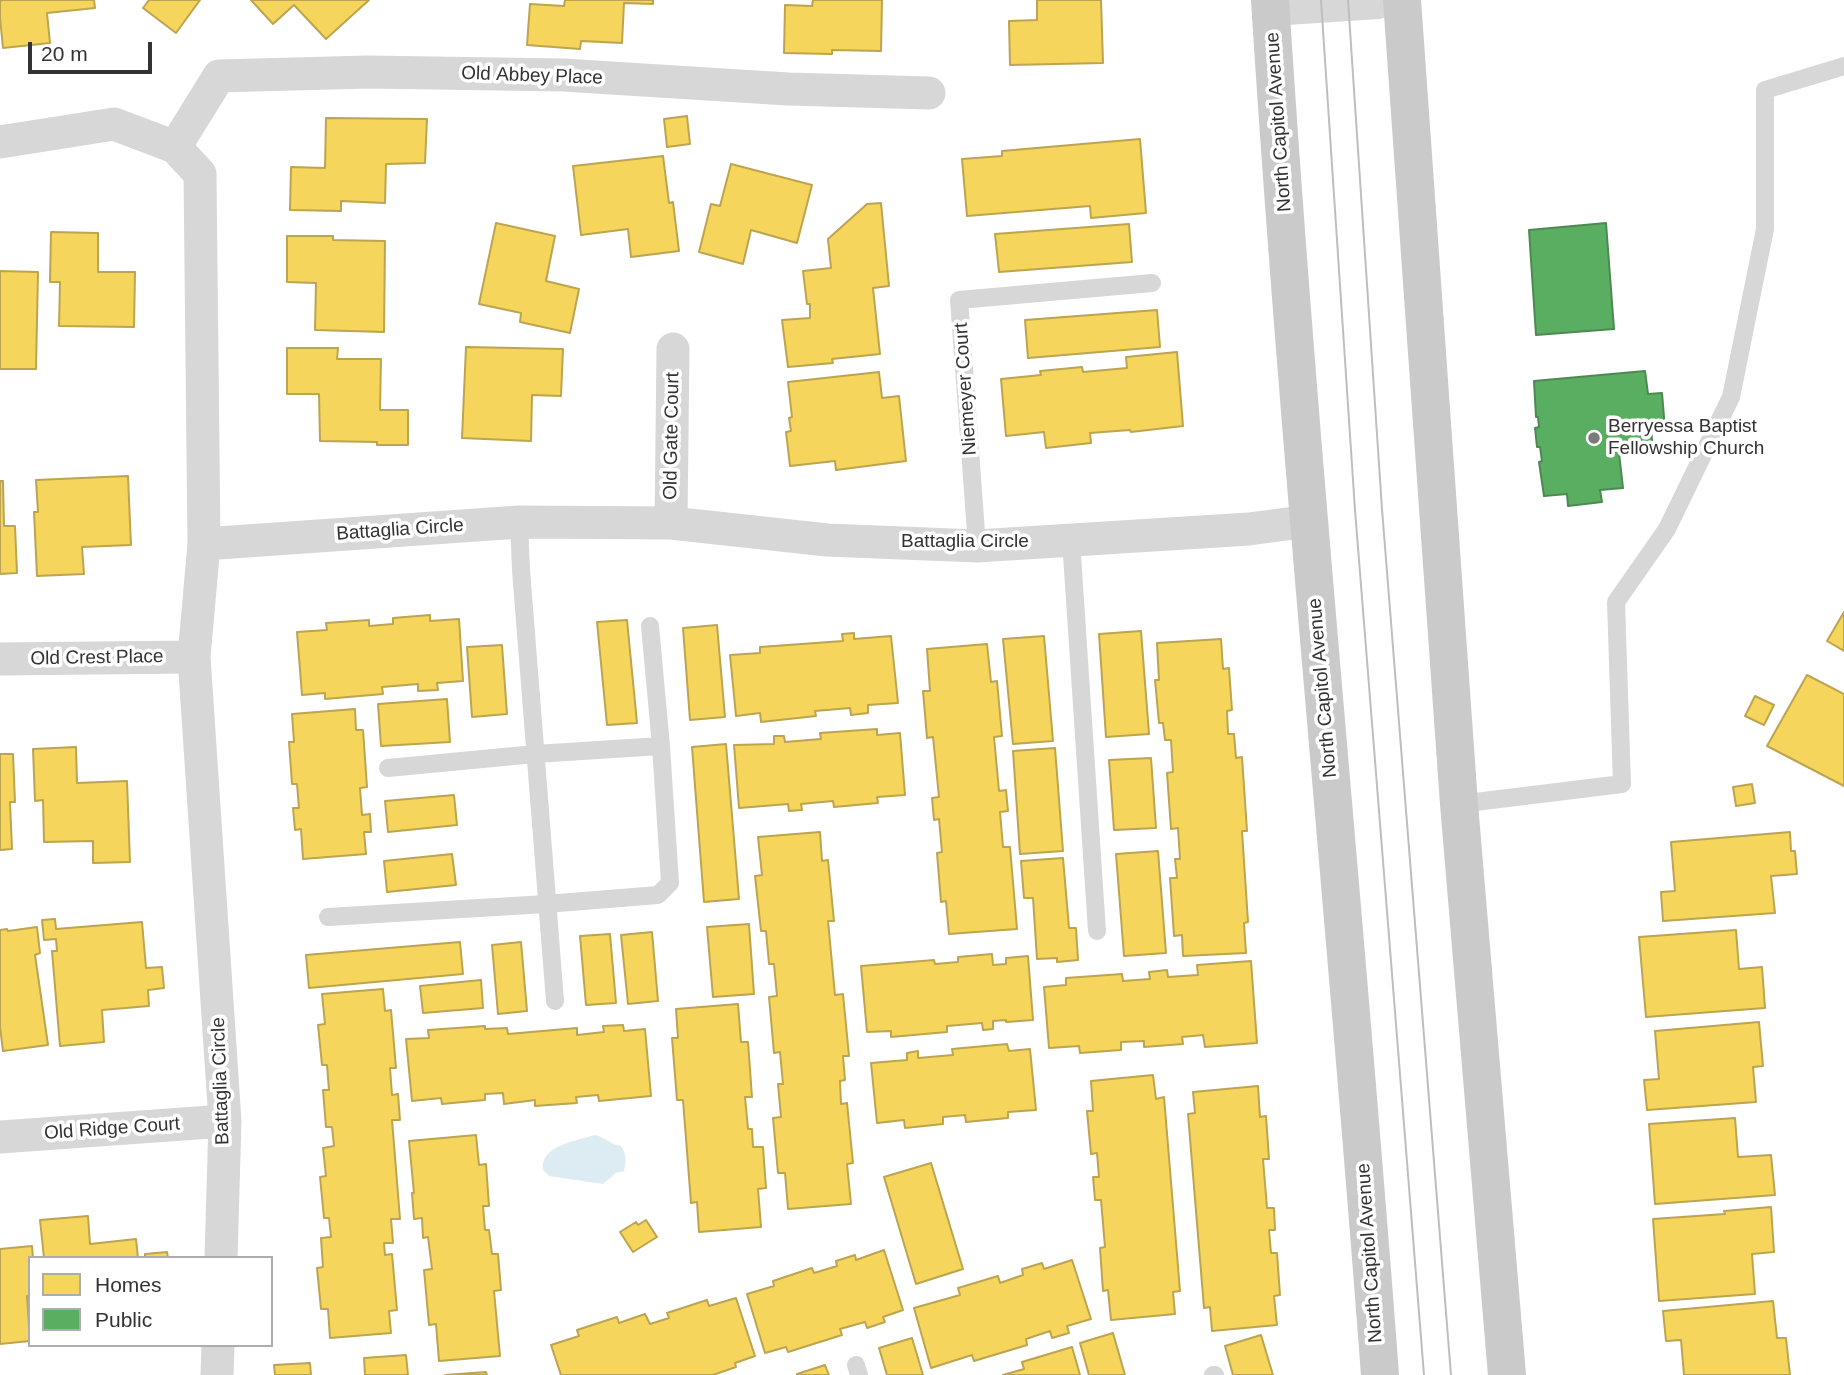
<!DOCTYPE html>
<html>
<head>
<meta charset="utf-8">
<style>
  body { margin:0 }
  #map { position:relative; width:1844px; height:1375px; overflow:hidden; background:#fff; font-family:Arial,sans-serif }
  canvas { display:block }
  .legend { position:absolute; left:28px; top:1256px; width:245px; height:91px; box-sizing:border-box; background:#fff; border:2px solid #adadad; margin:0; padding:9px 12px; list-style:none; font-size:21px; color:#333 }
  .legend li { display:flex; align-items:center; gap:14px; height:35px }
  .legend b { width:35px; border:2px solid #adadad }
  .scale { position:absolute; left:28px; top:42px; width:124px; height:32px; box-sizing:border-box; border:4px solid #333; border-top:0; padding-left:9px; font-size:21px; line-height:24px; white-space:nowrap; color:#333; -webkit-text-stroke:5px #fff; paint-order:stroke }
</style>
</head>
<body>
<div id="map">
<canvas width="1844" height="1375"></canvas>
<ul class="legend">
<li><b style="height:19px;background:#f6d55c"></b>Homes</li>
<li><b style="height:19px;background:#5aae61"></b>Public</li>
</ul>
<div class="scale">20 m</div>
</div>
<script>
const ctx = document.querySelector('canvas').getContext('2d');
ctx.lineJoin = 'round';
function fill(path, color) { ctx.fillStyle = color; ctx.fill(path, 'evenodd'); }
function stroke(path, color, width, dash) { ctx.strokeStyle = color; ctx.lineWidth = width; ctx.lineCap = dash ? 'butt' : 'round'; ctx.setLineDash(dash || []); ctx.stroke(path); }
function label(font, color, halo, rows, align = 'center') {
  ctx.font = font + ' Arial,sans-serif'; ctx.lineWidth = 7; ctx.setLineDash([]); ctx.textBaseline = 'middle'; ctx.strokeStyle = halo; ctx.fillStyle = color; for (const [text, x, y, turn = 0] of rows) {
    ctx.save(); ctx.translate(x, y); ctx.rotate((+turn || 0) * Math.PI / 180); ctx.textAlign = isNaN(turn) ? turn : align; if (halo) ctx.strokeText(text, 0, 0); ctx.fillText(text, 0, 0); ctx.restore();
  }
}
fill(new Path2D(`
  M595 1135C605 1137 611 1145 621 1146 627 1154 626 1162 624 1171L616 1173 603 1184 549 1176 543 1170C540 1145 576 1141 595 1135Z`), '#ddebf3');
const homes = new Path2D(`
  M2 0H94L95 8 47 13 50 43 3 48 0 18V1Z
  M149 0H200L176 33 143 8Z
  M251 0H369L326 39 294 5 273 24Z
  M565 0H653V4L624 3 622 43 581 41 580 49 527 45 530 4 564 6Z
  M813 0H882L881 51 832 50V54L784 53 785 5 812 6Z
  M1037 0H1101L1103 63 1010 65 1009 21 1037 20Z
  M687 116 690 144 667 147 664 119Z
  M326 118 427 119 425 163 386 164 385 203 341 201V211L290 210 291 167 325 168Z
  M1140 139 1146 213 1091 218 1090 206 967 216 962 159 1002 156V151Z
  M663 156 669 203 673 202 679 251 631 257 628 229 581 235 573 166Z
  M731 164 812 185 797 243 751 230 743 264 699 252 711 204 720 206Z
  M881 203 889 286 873 288 880 354 832 359 833 363 788 367 782 320 810 318V304H807L803 271 831 268 828 239 867 204Z
  M496 223 555 236 546 281 579 289 570 333 520 322 521 313 479 304Z
  M1129 224 1132 262 999 272 995 234Z
  M51 232 98 233V272H135L134 327 59 326 60 282H50Z
  M287 236H333V240L385 241 384 332 315 330 316 283 287 282Z
  M0 271 38 272 36 369H0Z
  M1157 310 1160 347 1028 358 1025 320Z
  M466 347 563 349 561 396 532 395 531 441 462 438Z
  M287 348H338L337 359H381L380 410H408V445H377V442L320 441 319 394H287Z
  M1177 352 1183 426 1131 432 1130 430 1090 433 1091 443 1046 448 1044 432 1006 436 1001 379 1041 375 1040 371 1082 367 1083 372 1127 368 1126 357Z
  M879 372 882 398 899 396 906 461 836 470 835 461 790 466 786 432 791 431 789 418 792 417 788 382Z
  M128 476 131 545 82 547 84 574 37 576 34 512H38L36 480Z
  M0 481H3L4 526H15L17 573 0 574Z
  M1844 612V651L1827 641Z
  M430 615V621L459 619 463 681 437 683 438 690 418 691V684L382 687 383 694 325 699V693L302 695 297 632 327 630 326 623 369 620V626L393 624V618Z
  M627 620 637 723 607 725 597 622Z
  M717 625 725 717 690 720 683 628Z
  M1141 631 1149 734 1106 737 1099 634Z
  M854 633V639L891 636 898 703 868 705V713L851 715 850 708 815 711 816 716 761 722 760 713 736 716 730 655 760 653V647L843 641 842 634Z
  M1044 636 1053 741 1013 744 1003 639Z
  M1221 639 1223 669 1229 668 1232 710 1227 711 1228 734H1234L1236 758 1242 757 1247 831H1242L1248 922 1244 923 1246 953 1183 956 1182 935 1174 936 1170 878H1177L1175 859H1180L1178 828 1171 829 1167 773 1173 772 1171 740H1165L1163 723H1159L1155 680H1159L1157 643Z
  M987 644 991 682 997 681 1002 736 994 737 999 791 1006 790 1008 811 1000 812 1003 847H1010L1017 929 949 934 946 901 941 902 937 853 942 852 939 819 934 820 932 798 939 797 933 737 927 738 923 691H930L927 649Z
  M502 645 507 714 472 717 467 647Z
  M1807 675 1844 694V786L1767 746Z
  M1755 696 1774 705 1764 725 1745 716Z
  M447 699 450 742 381 746 378 704Z
  M355 709 356 730H363L367 787 360 788 362 815 370 814 371 832H364L366 854 303 859 301 829 295 830 293 808H299L297 784H292L289 742H294L292 714Z
  M877 729V735L900 733 905 795 877 797 878 803 834 807 833 801 801 804 802 810 789 811 788 804 739 808 734 745 774 744V736H784L785 742 821 739 820 733Z
  M726 744 739 899 704 902 692 747Z
  M76 747 77 783 127 781 130 862 93 863V841L44 842 43 800 35 801 33 749Z
  M1055 748 1063 851 1020 854 1013 751Z
  M0 754H13L15 802H10L12 849 0 850Z
  M1151 758 1156 828 1114 830 1109 760Z
  M1752 784 1755 803 1736 806 1733 787Z
  M454 795 457 825 388 832 385 801Z
  M820 832 822 861 828 860 834 921H828L835 995 843 994 849 1056H843L845 1080 840 1081 841 1104 847 1103 853 1163 847 1164 851 1204 788 1209 785 1173H778L773 1118 781 1117 778 1084H783L780 1052 774 1053 769 997 777 996 774 964H769L766 931H761L755 876 762 875 758 837Z
  M1790 832 1791 851H1795L1797 874 1771 876 1775 913 1663 921 1661 892 1675 891 1671 842Z
  M1158 851 1166 953 1124 956 1116 854Z
  M452 854 456 885 387 892 384 861Z
  M1063 858 1069 928H1076L1078 960 1057 962V958L1037 959 1033 898H1024L1021 861Z
  M55 919 56 929 142 922 146 968 162 967 164 988 148 990 149 1006 102 1010 104 1042 60 1046 52 951H57L56 939 44 940 42 920Z
  M749 924 754 994 713 997 707 927Z
  M37 927 40 953 35 955 48 1045 3 1051 0 1027V930L7 929 8 931Z
  M1736 930 1739 969 1762 967 1765 1008 1646 1017 1639 937Z
  M652 932 658 1001 628 1004 621 935Z
  M610 934 616 1003 586 1005 580 936Z
  M460 942 463 974 309 988 306 955Z
  M521 942 527 1011 498 1014 492 945Z
  M992 954 993 965 1006 964V958L1028 956 1033 1020 1006 1022V1020L993 1021V1029L983 1030 982 1023 947 1026V1032L891 1037V1031L867 1032 861 966 934 960 935 964 958 962V957Z
  M1251 961 1257 1043 1205 1047 1203 1035 1182 1037 1183 1044 1144 1047V1041L1121 1042V1050L1080 1053 1079 1046 1049 1048 1044 987 1066 985V978L1122 974 1123 981 1150 979 1149 972 1167 970 1168 977 1198 975 1197 965Z
  M481 980 483 1008 423 1013 420 986Z
  M383 989 385 1011 391 1010 396 1068H390L392 1095 398 1094 400 1120H392L400 1219H391L393 1243H384L385 1255 392 1254 397 1310 389 1311 391 1333 330 1338 328 1309H321L317 1268 323 1267 321 1238 331 1237 329 1218H324L320 1177 326 1176 323 1148 334 1146 332 1127H326L323 1090H329L327 1065H322L318 1025 325 1024 322 994Z
  M738 1004 741 1042H748L752 1097H745L748 1129H752L753 1147H763L766 1188 758 1189 761 1227 699 1232 697 1202 691 1203 683 1100H677L672 1038H678L676 1009Z
  M1759 1022 1763 1066 1753 1067 1756 1102 1647 1110 1644 1080 1659 1079 1655 1031Z
  M623 1025 624 1031 645 1029 651 1096 599 1101 598 1095 576 1097 577 1103 535 1106V1100L504 1104 503 1093 485 1094V1100L442 1104 441 1098 412 1101 406 1039 429 1038 428 1030 485 1026V1029L507 1028 508 1034 577 1028V1035L604 1032 603 1026Z
  M1007 1044 1009 1051 1030 1049 1036 1110 1008 1112V1118L966 1122 965 1115 943 1117V1124L905 1128 904 1120 877 1123 871 1063 907 1060V1053L918 1051V1058L953 1055 952 1049Z
  M1153 1075 1156 1099 1164 1097 1180 1291 1173 1292 1175 1314 1111 1320 1108 1290 1103 1291 1100 1248 1105 1247 1101 1200H1095L1093 1177H1099L1097 1153 1091 1154 1087 1111H1093L1091 1081Z
  M1258 1086 1260 1117 1266 1116 1269 1159H1263L1267 1208H1274L1275 1230H1269L1271 1253H1277L1280 1295 1274 1296 1277 1325 1212 1331 1210 1307 1204 1308 1188 1114 1195 1113 1193 1092Z
  M1735 1118 1738 1157 1771 1155 1775 1195 1655 1204 1649 1124Z
  M476 1135 479 1165 486 1164 489 1206H483L485 1230H489L492 1254H498L501 1290 494 1291 500 1356 439 1361 436 1324 429 1325 424 1270 432 1269 428 1237 423 1238 422 1218 414 1219 412 1193H414L409 1141Z
  M931 1163 963 1269 916 1284 884 1177Z
  M1771 1207 1774 1252 1752 1254 1755 1294 1659 1301 1653 1219 1725 1214 1724 1211Z
  M88 1216 90 1244 136 1239 138 1258H44L40 1220Z
  M646 1220 657 1237 633 1252 620 1232 636 1222 638 1225Z
  M32 1246 33 1258H30V1296H27L30 1341 0 1344V1249Z
  M884 1250 903 1310 883 1317 885 1322 867 1328 865 1322 840 1329 842 1335 788 1352 786 1347 765 1353 747 1294 774 1286 773 1281 812 1268 814 1273 837 1266 836 1261 855 1255 856 1260Z
  M167 1252 168 1258H145V1254Z
  M1072 1260 1091 1319 1067 1326 1069 1333 1052 1338 1050 1331 1026 1339 1027 1345 974 1361 972 1355 931 1368 914 1308 960 1295 958 1288 998 1276 1000 1283 1023 1275 1022 1269 1042 1263 1044 1269Z
  M736 1298 755 1356 735 1363 736 1367 713 1375H561L551 1345 579 1336 577 1330 617 1317 619 1323 645 1314 650 1324 669 1318 667 1313 707 1300 709 1306Z
  M1773 1301 1777 1338H1786L1790 1375H1684L1681 1340 1666 1341 1663 1311Z
  M1113 1333 1125 1375H1089L1080 1343Z
  M1261 1335 1273 1375H1233L1225 1346Z
  M912 1338 923 1375H887L879 1348Z
  M1072 1347 1080 1375H1003L1024 1369 1022 1362Z
  M406 1355 408 1375H365L364 1358Z
  M310 1363 311 1375H275L274 1365Z
  M825 1365 829 1375H797V1374Z
  M486 1372 487 1375H445Z`);
fill(homes, '#f6d55c');
stroke(homes, '#bca450', 2);
const public = new Path2D(`
  M1606 223 1614 329 1536 335 1529 230Z
  M1645 371 1648 394 1662 393 1665 429 1651 430 1653 449 1619 453 1623 488 1600 490 1602 502 1568 506 1567 494 1544 496 1539 462 1542 461 1540 447H1537L1535 428 1539 427 1538 417H1536L1534 381Z`);
fill(public, '#5aae61');
stroke(public, '#4e8953', 2);
stroke(new Path2D(`
  M519 522 521 570 555 1001
  M1071 540 1097 931
  M977 546 959 300 1152 283
  M388 768 535 754 661 746
  M1459 804 1622 784 1616 602 1667 529 1731 397 1765 229V90L1844 66
  M328 917 546 904 658 895 670 883 661 746 650 626
  M856 1365 859 1375
  M1213 1375H1215`), '#d7d7d7', 18);
stroke(new Path2D(`
  M0 142 114 124 175 147 200 174 204 544 194 657 225 1121 221 1258
  M175 147 219 76 368 72 563 75 788 89 929 93
  M671 523 673 349
  M204 544 519 522 671 523 827 540 977 546 1249 529 1309 521
  M0 659 194 657
  M0 1137 225 1121
  M217 1375 218 1345`), '#d7d7d7', 33);
stroke(new Path2D(`
  M1271 7 1378 0`), '#d7d7d7', 38);
stroke(new Path2D(`
  M1270 0C1299 459 1346 916 1380 1375
  M1402 0 1459 804 1507 1375`), '#cacaca', 38);
stroke(new Path2D(`
  M1321 0 1355 510 1424 1375
  M1348 0 1382 509 1451 1375`), '#bebebe', 2);
for (const [x, y, r, color] of [
  [1594,438,7,"#7a7a7a"]
]) { const dot = new Path2D(); dot.arc(x, y, r, 0, 2 * Math.PI); ctx.fillStyle = color; ctx.fill(dot); stroke(dot, '#fff', 2.5); }
label('19px', '#333', '#fff', [
  ["Old Abbey Place",532,76,2],
  ["North Capitol Avenue",1279,122,-94],
  ["Niemeyer Court",966,389,-94],
  ["Old Gate Court",672,436,-89],
  ["Battaglia Circle",400,530,-4],
  ["Battaglia Circle",965,542],
  ["Old Crest Place",97,658,-1],
  ["North Capitol Avenue",1323,688,-95],
  ["Battaglia Circle",221,1081,-92],
  ["Old Ridge Court",112,1129,-4],
  ["North Capitol Avenue",1370,1253,-94]
]);
label('19px', '#333', '#fff', [
  ["Berryessa Baptist",1608,427],
  ["Fellowship Church",1608,449]
], 'left');
</script>
</body>
</html>
